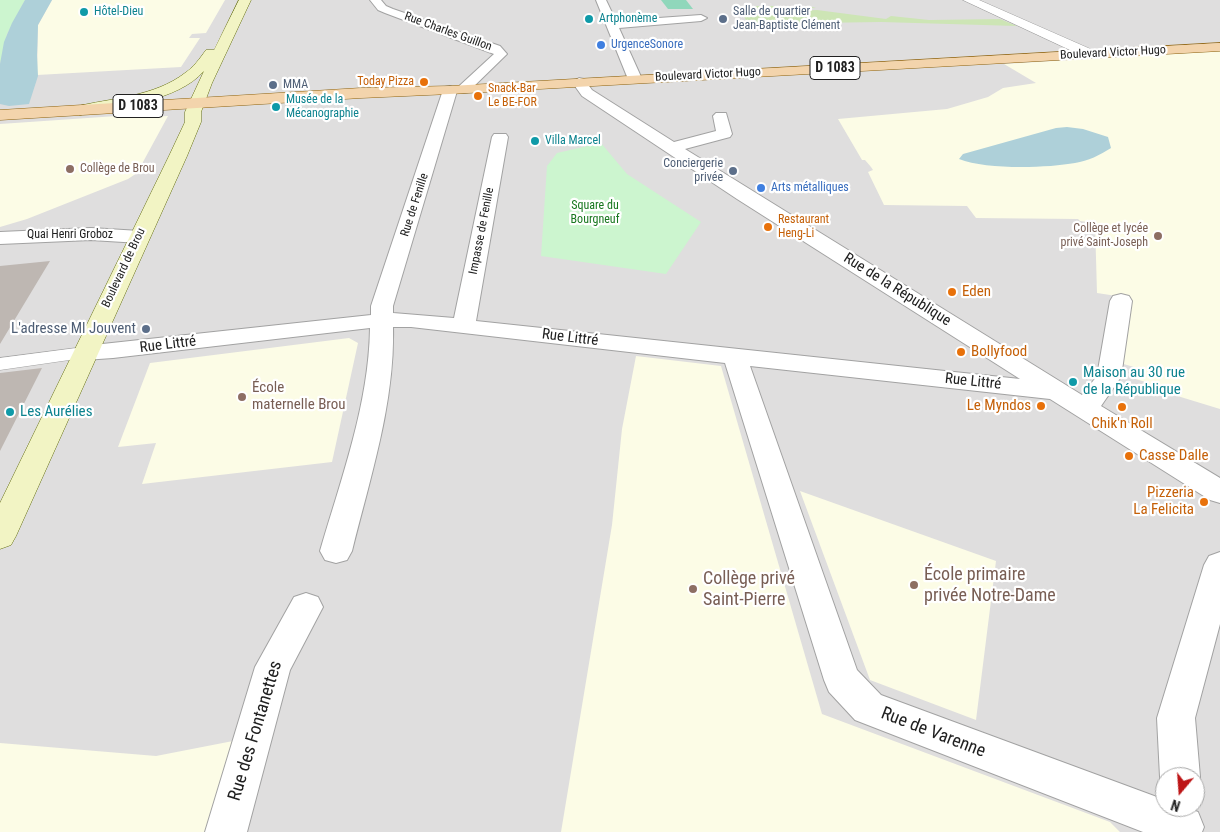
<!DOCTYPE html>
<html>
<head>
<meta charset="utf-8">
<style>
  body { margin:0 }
  #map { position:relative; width:1220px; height:832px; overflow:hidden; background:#f1eee9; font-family:"Roboto Condensed",sans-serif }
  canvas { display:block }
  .north { position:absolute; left:1155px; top:767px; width:50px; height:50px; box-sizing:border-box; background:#fff; border:1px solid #a6a6a6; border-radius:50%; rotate:198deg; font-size:14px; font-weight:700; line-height:20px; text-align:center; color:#212121 }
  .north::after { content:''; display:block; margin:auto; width:18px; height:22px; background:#bd1516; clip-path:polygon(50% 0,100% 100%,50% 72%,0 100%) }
</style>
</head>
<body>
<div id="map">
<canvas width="1220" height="832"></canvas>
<div class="north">N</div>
</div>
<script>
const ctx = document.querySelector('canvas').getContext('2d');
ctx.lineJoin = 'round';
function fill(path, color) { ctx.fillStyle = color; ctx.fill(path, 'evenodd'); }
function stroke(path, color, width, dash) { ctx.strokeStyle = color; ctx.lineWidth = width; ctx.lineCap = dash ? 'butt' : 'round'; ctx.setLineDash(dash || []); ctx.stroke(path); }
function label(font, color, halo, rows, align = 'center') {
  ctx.font = font + ' "Roboto Condensed",sans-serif'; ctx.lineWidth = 4.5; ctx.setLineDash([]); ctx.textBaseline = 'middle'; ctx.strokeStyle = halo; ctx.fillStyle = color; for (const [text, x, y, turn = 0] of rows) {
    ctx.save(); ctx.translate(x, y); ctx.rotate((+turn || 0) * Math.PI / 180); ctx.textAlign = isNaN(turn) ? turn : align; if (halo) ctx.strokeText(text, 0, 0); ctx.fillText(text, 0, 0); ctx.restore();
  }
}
fill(new Path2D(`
  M0 0H1220V832H0ZM1165 777H1195V807H1165Z`), '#dfdede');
fill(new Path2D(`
  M52 0H225L206 33 192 34 189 38H200L181 67 37 75 38 25Z
  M1220 51V409L1148 387 1149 383 1132 378 1134 367 1120 363 1130 298 1097 293 1095 223 1080 221 1078 219 976 218 967 206 884 205 868 172 873 170 871 167 865 160H862L838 119 947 109 988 97 1003 88 1036 83 1004 64Z
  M146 114 144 117 168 116 137 173 128 179 27 219 0 227V124Z
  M349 338 358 343 332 462 142 484 156 443 118 447 150 363Z
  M636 356 721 366 822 714 1110 822 1120 832H561L612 525 622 429Z
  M800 491 996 561 976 720 870 680Z
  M233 741 218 832H0V743L156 756Z`), '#fcfce6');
fill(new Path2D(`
  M737 6H809L816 8 740 12Z
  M817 10 886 19 891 16 929 20 1000 19 1017 26 881 22 749 24 742 14Z`), '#cde5b5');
fill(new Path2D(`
  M0 0H25L7 34 0 64Z
  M601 143 627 174 701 222 666 274 541 256 547 166 557 153Z`), '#ccf5cf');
fill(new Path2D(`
  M661 0H686L693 9H668Z`), '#90d7bb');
fill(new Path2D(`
  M25 0H52L38 25 37 55 38 76 29 104 9 106 0 104V64L4 42 12 23Z
  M1067 127 1083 129 1108 137 1111 148C1100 155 1088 161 1075 163 1047 168 986 170 959 159L963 154 1056 128Z`), '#aed0d9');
fill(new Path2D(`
  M50 261 0 344V266Z
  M42 368 0 451V373Z`), '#beb7b2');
const pedestrian = new Path2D(`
  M84 347 90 349 93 353 90 357 0 370V358Z`);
const minor = new Path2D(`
  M370 0H381L386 6 393 9 500 46 507 54 468 92 463 93 457 91 393 306V313L454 318 492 137 494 134H506L508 137 476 321 1020 379 737 199 582 96 572 82 579 78 584 79 592 90 674 142 716 131 713 116 716 113H726L732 134 730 137 685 149 1082 395 1097 376 1110 301 1113 296 1121 294 1129 296 1132 301 1121 377 1101 406 1220 478V503L1210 500 1050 399 750 366 857 670 881 695 1165 800V807H1185L1198 812 1204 827 1202 832H1143L855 720 829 692 824 680 725 363 411 327H393C395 403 370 478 352 551L347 560 336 563 325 560 320 551C341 479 369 404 370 328L113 358 84 360 76 358 72 353 76 348 84 346 371 315V306L443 90 445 87 450 86 456 89 494 54 385 13 378 10Z
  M596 0H606L616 21 701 15 707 18 701 21 619 28 642 79 635 83 628 79Z
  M91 228 140 231 147 233 150 237 147 241 140 243 91 240 0 244V232Z
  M1220 552V624L1195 718 1200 777 1195 789V777H1165V789L1160 777 1157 718 1204 565 1209 556Z
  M306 593 318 597 323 607 290 670 247 832H205L255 667 294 597Z`);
const tertiary = new Path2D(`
  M963 0H979L1095 51 1097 54 1095 57H1085Z`);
const secondary = new Path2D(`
  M239 0H251L212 83 201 112V122L187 156 16 536 11 545 0 549V503L169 156 185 122V112L204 71C178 101 118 107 80 115L74 113 72 110 74 107C111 98 154 97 185 73 194 67 200 58 206 50H214Z`);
const primary = new Path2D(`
  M1220 43V51L450 94 361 98 0 120V110L361 88 450 86Z`);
stroke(pedestrian, '#a2a2a2', 1);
stroke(minor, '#a2a2a2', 2);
stroke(tertiary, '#a2a2a2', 1);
stroke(secondary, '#667011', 1);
stroke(primary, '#8f6410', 1);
fill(pedestrian, '#fff');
fill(minor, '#fff');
fill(tertiary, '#fff');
fill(secondary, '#f2f4c4');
fill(primary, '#f3d4ac');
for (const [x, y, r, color] of [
  [84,12,5,"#0f9aa8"],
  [589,19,5,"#0f9aa8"],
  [723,19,5,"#5c6f8a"],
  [601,45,5,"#3f7fe0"],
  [424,82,5,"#e8710a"],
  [273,85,5,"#5c6f8a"],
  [478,96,5,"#e8710a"],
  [276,107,5,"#0f9aa8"],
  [535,141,5,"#0f9aa8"],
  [70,169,5,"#8d6e63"],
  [733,171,5,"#5c6f8a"],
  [761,188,5,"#3f7fe0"],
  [768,227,5,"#e8710a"],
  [1158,236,5,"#8d6e63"],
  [952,292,5,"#e8710a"],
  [146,329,5,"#5c6f8a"],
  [961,352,5,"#e8710a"],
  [1073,382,5,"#0f9aa8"],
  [242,397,5,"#8d6e63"],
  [1041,406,5,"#e8710a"],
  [1122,407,5,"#e8710a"],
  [10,412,5,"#0f9aa8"],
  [1129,456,5,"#e8710a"],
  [1204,502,5,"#e8710a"],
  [914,585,5,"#8d6e63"],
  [693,589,5,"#8d6e63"]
]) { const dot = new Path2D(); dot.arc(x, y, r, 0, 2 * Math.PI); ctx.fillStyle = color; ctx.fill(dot); stroke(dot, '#fff', 2); }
label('12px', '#0d838f', '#fff', [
  ["Hôtel-Dieu",94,12],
  ["Artphonème",599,19],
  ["Musée de la",286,100],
  ["Mécanographie",286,114],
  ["Villa Marcel",545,141]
], 'left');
label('12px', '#4e5e75', '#fff', [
  ["Salle de quartier",733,12],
  ["Jean-Baptiste Clément",733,26],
  ["MMA",283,85],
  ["Conciergerie",723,164,"right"],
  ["privée",723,178,"right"]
], 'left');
label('12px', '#212121', '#fff', [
  ["Rue Charles Guillon",448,32,20],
  ["Boulevard Victor Hugo",1113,53,-3],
  ["Boulevard Victor Hugo",708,75,-3],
  ["Rue de Fenille",415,205,-72],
  ["Impasse de Fenille",482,231,-79],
  ["Quai Henri Groboz",70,235],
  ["Boulevard de Brou",124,268,-65]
]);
label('12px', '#366cbe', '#fff', [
  ["UrgenceSonore",611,45],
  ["Arts métalliques",771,188]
], 'left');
label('12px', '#c56008', '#fff', [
  ["Today Pizza",414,82,"right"],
  ["Snack-Bar",488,89],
  ["Le BE-FOR",488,103],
  ["Restaurant",778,220],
  ["Heng-Li",778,234]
], 'left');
label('12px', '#785e54', '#fff', [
  ["Collège de Brou",80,169],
  ["Collège et lycée",1148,229,"right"],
  ["privé Saint-Joseph",1148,243,"right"]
], 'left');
label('12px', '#18771f', '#fff', [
  ["Square du",595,206],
  ["Bourgneuf",595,220]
]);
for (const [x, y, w] of [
  [835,68,50],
  [138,106,50]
]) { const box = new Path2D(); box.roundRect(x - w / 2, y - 11.5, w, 23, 4); ctx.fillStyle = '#fff'; ctx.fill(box); stroke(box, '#212121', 1); }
label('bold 14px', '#212121', null, [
  ["D 1083",835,68],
  ["D 1083",138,106]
]);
label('15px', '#212121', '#fff', [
  ["Rue de la République",897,290,32],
  ["Rue Littré",570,338,7],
  ["Rue Littré",168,345,-7],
  ["Rue Littré",973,382,6]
]);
label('15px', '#c56008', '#fff', [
  ["Eden",962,292],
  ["Bollyfood",971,352],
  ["Le Myndos",1031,406,"right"],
  ["Chik'n Roll",1122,424,"center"],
  ["Casse Dalle",1139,456],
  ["Pizzeria",1194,493,"right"],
  ["La Felicita",1194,510,"right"]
], 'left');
label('15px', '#4e5e75', '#fff', [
  ["L'adresse Ml Jouvent",136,329]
], 'right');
label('15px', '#0d838f', '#fff', [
  ["Maison au 30 rue",1083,373],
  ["de la République",1083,390],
  ["Les Aurélies",20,412]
], 'left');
label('15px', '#785e54', '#fff', [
  ["École",252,388],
  ["maternelle Brou",252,405]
], 'left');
label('18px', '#785e54', '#fff', [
  ["École primaire",924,575],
  ["privée Notre-Dame",924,596],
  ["Collège privé",703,579],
  ["Saint-Pierre",703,600]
], 'left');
label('18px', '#212121', '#fff', [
  ["Rue des Fontanettes",256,731,-73],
  ["Rue de Varenne",933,733,21]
]);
</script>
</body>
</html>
